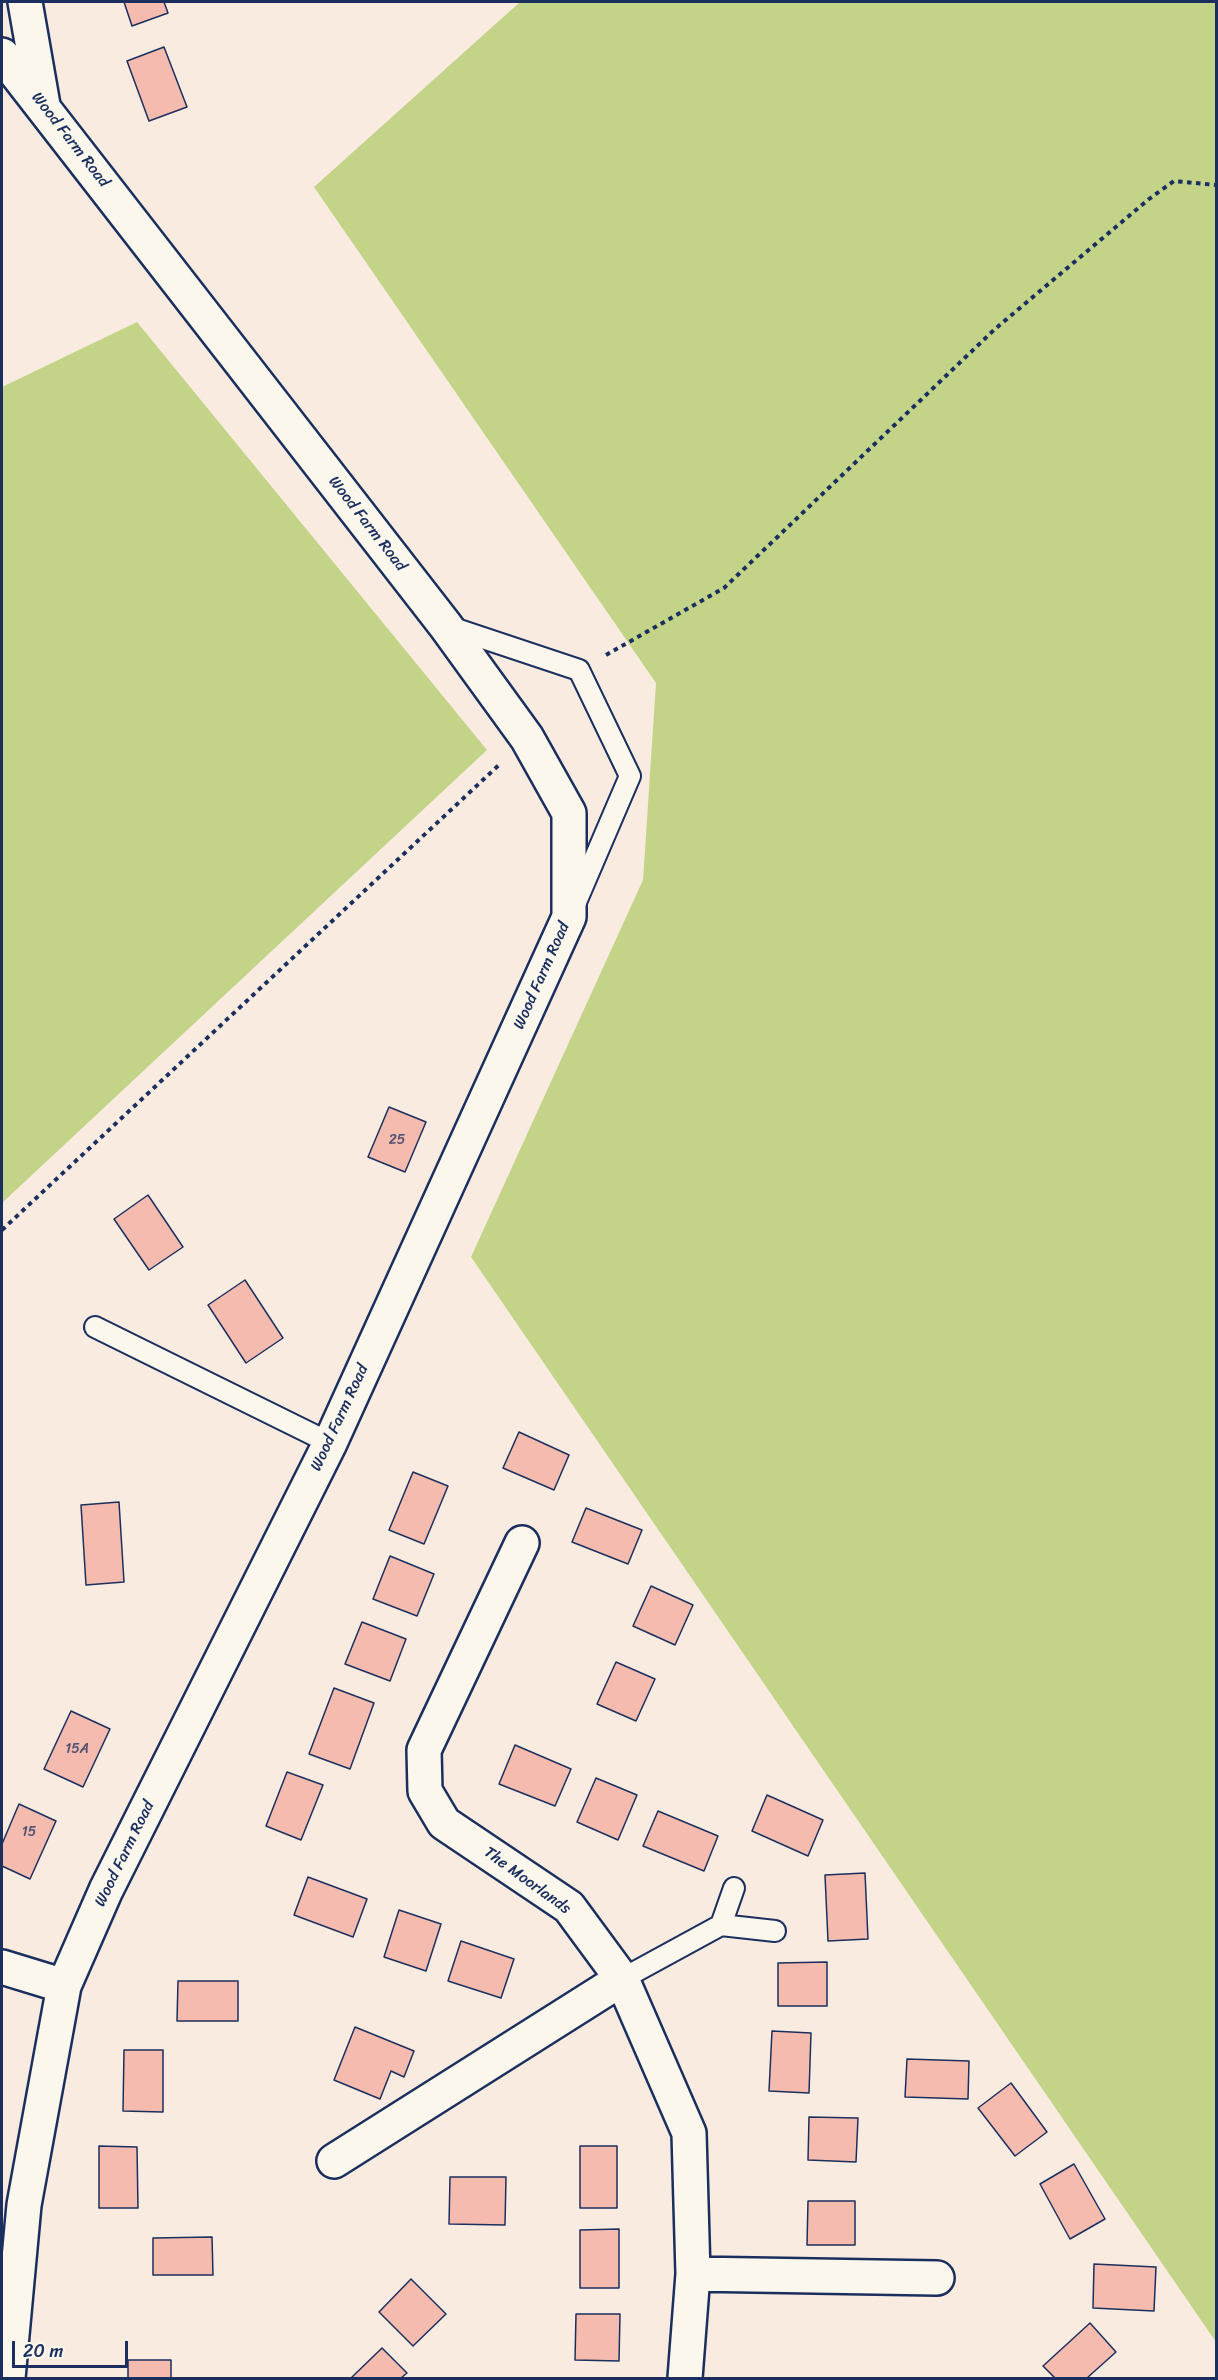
<!DOCTYPE html>
<html>
<head>
<meta charset="utf-8">
<style>
  body { margin:0 }
  #map { position:relative; width:1218px; height:2380px; overflow:hidden; background:#faebe0; font-family:Sriracha,sans-serif }
  canvas { display:block }
  .frame { position:absolute; inset:0; border:3px solid #1b2f5e; pointer-events:none }
  .scale { position:absolute; left:12px; top:2341px; width:116px; height:27px; box-sizing:border-box; border:3px solid #1b2f5e; border-top:0; padding-left:8px; font-size:18px; line-height:21px; white-space:nowrap; color:#1b2f5e; -webkit-text-stroke:4px #fbf7ec; paint-order:stroke }
</style>
</head>
<body>
<div id="map">
<canvas width="1218" height="2380"></canvas>
<div class="frame"></div>
<div class="scale">20 m</div>
</div>
<script>
const ctx = document.querySelector('canvas').getContext('2d');
ctx.lineJoin = 'round';
function fill(path, color) { ctx.fillStyle = color; ctx.fill(path, 'evenodd'); }
function stroke(path, color, width, dash) { ctx.strokeStyle = color; ctx.lineWidth = width; ctx.lineCap = dash ? 'butt' : 'round'; ctx.setLineDash(dash || []); ctx.stroke(path); }
function label(font, color, halo, rows, align = 'center') {
  ctx.font = font + ' Sriracha,sans-serif'; ctx.lineWidth = 4.5; ctx.setLineDash([]); ctx.textBaseline = 'middle'; ctx.strokeStyle = halo; ctx.fillStyle = color; for (const [text, x, y, turn = 0] of rows) {
    ctx.save(); ctx.translate(x, y); ctx.rotate((+turn || 0) * Math.PI / 180); ctx.textAlign = isNaN(turn) ? turn : align; if (halo) ctx.strokeText(text, 0, 0); ctx.fillText(text, 0, 0); ctx.restore();
  }
}
fill(new Path2D(`
  M520 2H1216V2342L471 1257 643 880 656 683 314 187Z
  M137 322 487 750 2 1203V387Z`), '#c3d489');
const building = new Path2D(`
  M124 2H164L168 13 132 26Z
  M164 47 187 107 149 121 127 61Z
  M389 1107 426 1122 405 1172 368 1157Z
  M148 1195 183 1247 149 1270 114 1219Z
  M245 1280 283 1338 246 1363 208 1305Z
  M519 1432 569 1455 554 1490 503 1468Z
  M413 1472 448 1486 424 1544 389 1530Z
  M119 1502 124 1582 86 1585 81 1505Z
  M586 1508 642 1530 628 1564 572 1542Z
  M390 1556 434 1574 417 1616 373 1599Z
  M651 1586 693 1605 675 1645 633 1626Z
  M362 1622 406 1639 390 1681 345 1664Z
  M616 1662 655 1679 636 1721 597 1704Z
  M334 1688 374 1703 350 1769 309 1754Z
  M71 1711 110 1729 83 1787 44 1769Z
  M515 1745 571 1769 555 1806 499 1784Z
  M287 1772 323 1785 301 1840 266 1826Z
  M596 1778 637 1795 618 1840 577 1822Z
  M767 1795 823 1820 808 1856 752 1831Z
  M19 1804 56 1821 30 1879 2 1866V1844Z
  M658 1811 718 1836 704 1871 643 1846Z
  M865 1873 868 1939 828 1941 825 1875Z
  M308 1877 367 1899 353 1937 294 1915Z
  M399 1910 441 1924 426 1971 384 1957Z
  M461 1941 514 1959 501 1998 448 1981Z
  M827 1962V2006H778V1963Z
  M178 1981H238V2021H177Z
  M355 2027 414 2051 404 2077 391 2071 380 2099 334 2080Z
  M772 2031 811 2033 809 2093 769 2091Z
  M124 2050H163V2112L123 2111Z
  M907 2059 969 2061 968 2099 905 2097Z
  M1011 2083 1047 2132 1015 2156 978 2108Z
  M809 2117 858 2118 856 2162 808 2160Z
  M99 2146 137 2147 138 2208H99Z
  M580 2146H617V2208H580Z
  M1074 2164 1105 2219 1070 2239 1040 2184Z
  M450 2177H506L505 2225 449 2224Z
  M808 2201H855V2245H807Z
  M619 2229V2288H580V2230Z
  M212 2237 213 2275H153V2238Z
  M1094 2264 1156 2267 1154 2311 1093 2308Z
  M411 2279 446 2314 413 2346 379 2312Z
  M576 2314H620L619 2361 575 2360Z
  M1090 2323 1116 2352 1087 2378H1055L1043 2366Z
  M382 2348 407 2373 401 2378H351Z
  M128 2360H171V2378H128Z`);
fill(building, '#f5bbae');
stroke(building, '#1b2f5e', 1.5);
const service = new Path2D(`
  M447 626 579 670 630 776 576 902
  M95 1327 330 1443
  M721 1925 734 1888
  M622 1979 721 1925 775 1931`);
const minor = new Path2D(`
  M25 2 43 105
  M2 55 445 625 527 738 569 813V917L330 1443 106 1890 64 1986 24 2205 8 2378
  M522 1543 424 1750 425 1791 444 1823 569 1907 622 1979 689 2133 693 2274 685 2378
  M2 1967 64 1986
  M334 2161 622 1979
  M693 2274 937 2278`);
stroke(service, '#1b2f5e', 24);
stroke(minor, '#1b2f5e', 38);
stroke(new Path2D(`
  M606 655 724 588 995 329 1149 199 1174 181 1216 185
  M2 1230 501 763`), '#1b2f5e', 4, [4.5, 4.5]);
stroke(service, '#fbf7ec', 20);
stroke(minor, '#fbf7ec', 33);
label('14px', '#525272', null, [
  ["25",397,1140],
  ["15A",77,1749],
  ["15",29,1832]
]);
label('16px', '#1b2f5e', '#fbf7ec', [
  ["Wood Farm Road",70,140,52],
  ["Wood Farm Road",367,524,52],
  ["Wood Farm Road",542,976,-66],
  ["Wood Farm Road",340,1418,-65],
  ["Wood Farm Road",125,1854,-64],
  ["The Moorlands",527,1881,36]
]);
</script>
</body>
</html>
